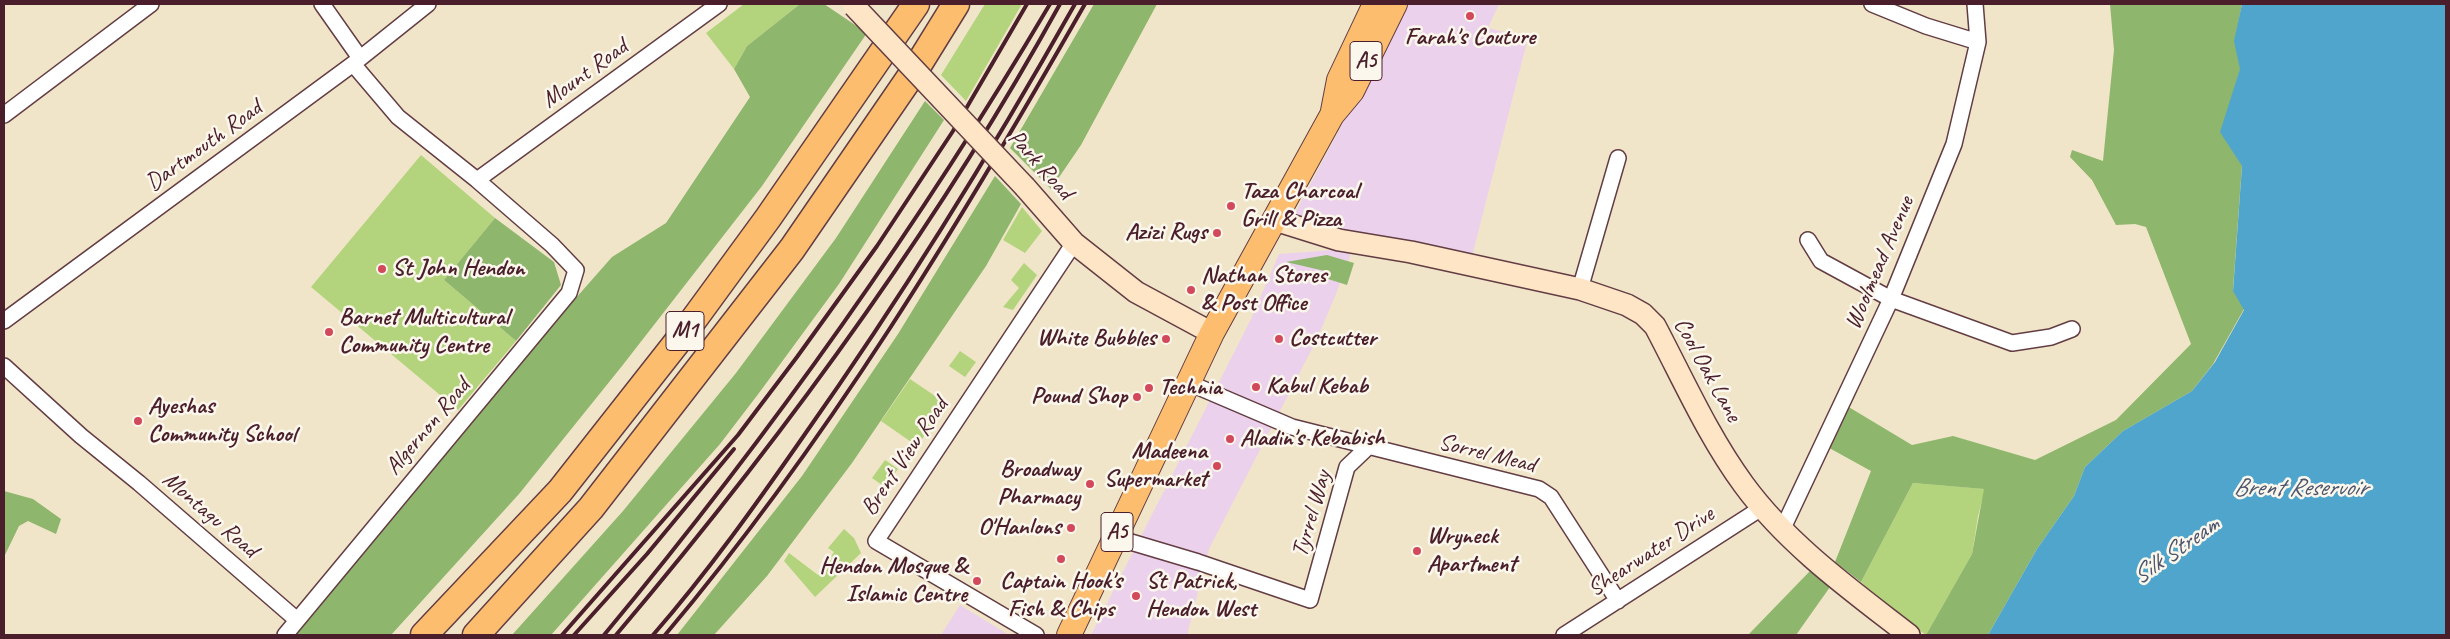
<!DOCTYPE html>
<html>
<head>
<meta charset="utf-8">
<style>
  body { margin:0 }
  #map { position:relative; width:2450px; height:639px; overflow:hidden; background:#f0e5c9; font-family:Caveat,sans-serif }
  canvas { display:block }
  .frame { position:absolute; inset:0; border:5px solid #4a1f2b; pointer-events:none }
</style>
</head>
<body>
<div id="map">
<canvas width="2450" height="639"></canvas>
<div class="frame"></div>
</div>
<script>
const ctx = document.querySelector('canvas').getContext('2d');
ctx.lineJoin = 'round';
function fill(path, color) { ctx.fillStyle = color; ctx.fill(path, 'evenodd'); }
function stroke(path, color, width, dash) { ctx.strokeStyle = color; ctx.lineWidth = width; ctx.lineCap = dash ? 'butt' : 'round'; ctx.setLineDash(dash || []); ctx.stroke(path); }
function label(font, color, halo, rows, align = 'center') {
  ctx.font = font + ' Caveat,sans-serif'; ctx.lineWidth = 5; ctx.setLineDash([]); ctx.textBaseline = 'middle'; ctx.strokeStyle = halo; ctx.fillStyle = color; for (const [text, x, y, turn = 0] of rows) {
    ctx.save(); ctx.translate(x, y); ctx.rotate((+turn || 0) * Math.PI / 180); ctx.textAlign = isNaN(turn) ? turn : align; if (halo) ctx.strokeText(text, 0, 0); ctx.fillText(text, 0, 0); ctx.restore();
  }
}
fill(new Path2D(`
  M1406 4H1499L1488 28 1528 38 1471 260 1341 235 1293 217Z
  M1334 250 1351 253 1336 294 1317 339 1209 549 1187 635H1091L1251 319 1279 254Z
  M960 605 1009 635H941Z`), '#ebd1eb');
fill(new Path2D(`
  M744 4H800L747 46 734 69 706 33Z
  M985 4H1022L966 101 941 75Z
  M421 155 495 218 444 280 516 341 458 410 311 287Z
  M1022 207 1042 231 1025 253 1003 240Z
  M1024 263 1037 275 1013 310 1003 307 1019 288 1011 280Z
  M960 351 976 362 965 377 949 366Z
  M910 379 947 404 917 446 881 421Z
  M885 460 898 469 885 487 872 478Z
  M1913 483 1985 489 1978 516 1972 554 1926 635 1893 612 1861 582Z
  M844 529 854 538 861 553 815 597 784 561 789 553 818 575 834 552 828 548Z`), '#b3d47c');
fill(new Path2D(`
  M800 4H824L867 33 762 186 622 366 519 494 391 635H293L531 349 612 257 666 223 750 97 734 69 747 46Z
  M1094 4H1157L1081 145 1051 189 1010 148Z
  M2110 4H2242L2235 40 2241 67 2221 132 2242 165 2233 289 2244 309 2213 364 2192 391 2123 431 2085 467 2074 496 2037 549 1988 635H1926L1972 554 1984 489 1913 483 1861 582 1835 562 1871 471 1822 444 1842 403 1912 445 1953 436 2035 460 2116 420 2191 344 2146 227 2135 224 2116 225 2092 180 2070 157 2072 150 2103 161 2114 50Z
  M925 101 944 120 839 284 759 393 720 444 551 635H512L623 511 736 373 836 238Z
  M995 176 1021 204 986 266 852 463 767 576 714 635H677L802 476 898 334Z
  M495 218 554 262 561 285 516 341 444 280Z
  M1327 255 1354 263 1347 285 1328 279 1329 272 1286 262Z
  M4 491 33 499 61 519 56 534 28 521 19 526 4 557Z
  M1810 571 1830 587 1796 635H1748Z`), '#8eb66c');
fill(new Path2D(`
  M2242 4H2446V635H1988L2037 549 2074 496 2085 467 2123 431 2192 391 2215 362 2244 310 2233 291 2242 166 2220 132 2240 69 2234 41Z`), '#50a5cc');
const street = new Path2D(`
  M322 4 360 58
  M1872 4 1926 26 1978 42
  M4 115 151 4
  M477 180 719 4
  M1808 240 1821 261 1891 299 2012 343 2051 337 2072 329
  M1580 289 1618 158
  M4 321 353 64 428 4
  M4 366 81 436 139 483 297 620
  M1189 383 1292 427 1539 489 1551 497 1618 601
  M1783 528 1891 299 1954 144 1978 42 1975 4
  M1114 537 1198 562 1310 600 1347 467 1368 447
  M285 635 569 293 576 270 552 245 477 180 398 117 353 64
  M1036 635 876 541 1074 243
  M1564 635 1763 507`);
const secondary = new Path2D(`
  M1025 187 1074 243 1136 292 1212 333
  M1275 220 1339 240 1411 252 1580 289 1627 305 1643 314 1655 326C1683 379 1708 436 1744 485 1788 545 1851 590 1909 635`);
const primary = new Path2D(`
  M1333 111 1339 80 1375 4
  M1069 635 1212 333 1332 115 1352 91 1395 4`);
const highway = new Path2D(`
  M424 635 560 491 678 341 768 218 916 4
  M476 635 591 508 792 249 917 67 956 4`);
stroke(street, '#633d43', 18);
stroke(secondary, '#633d43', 24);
stroke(primary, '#633d43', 26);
stroke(highway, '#633d43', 29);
stroke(street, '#fff', 15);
stroke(secondary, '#fee5c5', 21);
stroke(primary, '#fcbd6f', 24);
stroke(highway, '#fcbd6f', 26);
stroke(new Path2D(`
  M562 635 738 435 797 357 877 246 953 131 1027 4
  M574 635 647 554 734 449
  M604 635C771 434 917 229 1050 4
  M616 635C782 439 936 229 1060 4
  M653 635C708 572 757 503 805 434 903 295 992 151 1075 4
  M665 635C828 442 960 223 1085 4`), '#4a1f2b', 4);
const secondaryBridge = new Path2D(`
  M854 6 1025 187`);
stroke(secondaryBridge, '#633d43', 24, []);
stroke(secondaryBridge, '#fee5c5', 21);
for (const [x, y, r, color] of [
  [1470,16,5,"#d1495b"],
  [1231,206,5,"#d1495b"],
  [1217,233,5,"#d1495b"],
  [382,269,5,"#d1495b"],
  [1191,290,5,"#d1495b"],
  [329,332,5,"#d1495b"],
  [1166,339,5,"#d1495b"],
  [1279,339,5,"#d1495b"],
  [1256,387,5,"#d1495b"],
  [1149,388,5,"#d1495b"],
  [1137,397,5,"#d1495b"],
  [138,421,5,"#d1495b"],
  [1230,439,5,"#d1495b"],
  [1217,466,5,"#d1495b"],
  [1090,484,5,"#d1495b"],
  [1071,528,5,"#d1495b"],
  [1417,551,5,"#d1495b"],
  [1061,559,5,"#d1495b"],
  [977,581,5,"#d1495b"],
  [1136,596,5,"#d1495b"]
]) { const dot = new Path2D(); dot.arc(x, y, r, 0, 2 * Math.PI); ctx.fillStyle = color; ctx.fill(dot); stroke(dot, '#fbf7ec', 2); }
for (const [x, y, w] of [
  [1366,61,32],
  [685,331,38],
  [1117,532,32]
]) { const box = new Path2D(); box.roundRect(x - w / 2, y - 19.5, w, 39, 4); ctx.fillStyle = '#fbf7ec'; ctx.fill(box); stroke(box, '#4a1f2b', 1); }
label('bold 22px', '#4a1f2b', null, [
  ["A5",1366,61],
  ["M1",685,331],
  ["A5",1117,532]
]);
label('bold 24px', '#4a1f2b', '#fbf7ec', [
  ["Farah's Couture",1470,38,"center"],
  ["Taza Charcoal",1241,192],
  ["Grill & Pizza",1241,220],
  ["Azizi Rugs",1207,233,"right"],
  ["St John Hendon",392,269],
  ["Nathan Stores",1201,276],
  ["& Post Office",1201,304],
  ["Barnet Multicultural",339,318],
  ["Community Centre",339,346],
  ["White Bubbles",1156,339,"right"],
  ["Costcutter",1289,339],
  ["Kabul Kebab",1266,387],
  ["Technia",1159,388],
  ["Pound Shop",1127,397,"right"],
  ["Ayeshas",148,407],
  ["Community School",148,435],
  ["Aladin's Kebabish",1240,439],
  ["Madeena",1207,452,"right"],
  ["Supermarket",1207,480,"right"],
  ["Broadway",1080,470,"right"],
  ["Pharmacy",1080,498,"right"],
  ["O'Hanlons",1061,528,"right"],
  ["Wryneck",1427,537],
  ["Apartment",1427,565],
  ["Hendon Mosque &",967,567,"right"],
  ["Islamic Centre",967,595,"right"],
  ["Captain Hook's",1061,582,"center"],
  ["Fish & Chips",1061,610,"center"],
  ["St Patrick,",1146,582],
  ["Hendon West",1146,610]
], 'left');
label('24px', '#4a1f2b', '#fbf7ec', [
  ["Mount Road",585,74,-36],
  ["Dartmouth Road",204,146,-36],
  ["Park Road",1040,165,48],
  ["Woolmead Avenue",1880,263,-67],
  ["Cool Oak Lane",1707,370,61],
  ["Algernon Road",428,427,-50],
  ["Sorrel Mead",1487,454,14],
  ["Brent View Road",905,457,-56],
  ["Tyrrel Way",1312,514,-74],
  ["Montagu Road",210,515,41],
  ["Shearwater Drive",1651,552,-33]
]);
label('italic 25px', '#4c556b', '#fbf7ec', [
  ["Brent Reservoir",2300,488],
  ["Silk Stream",2176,551,-35]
]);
</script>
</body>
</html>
